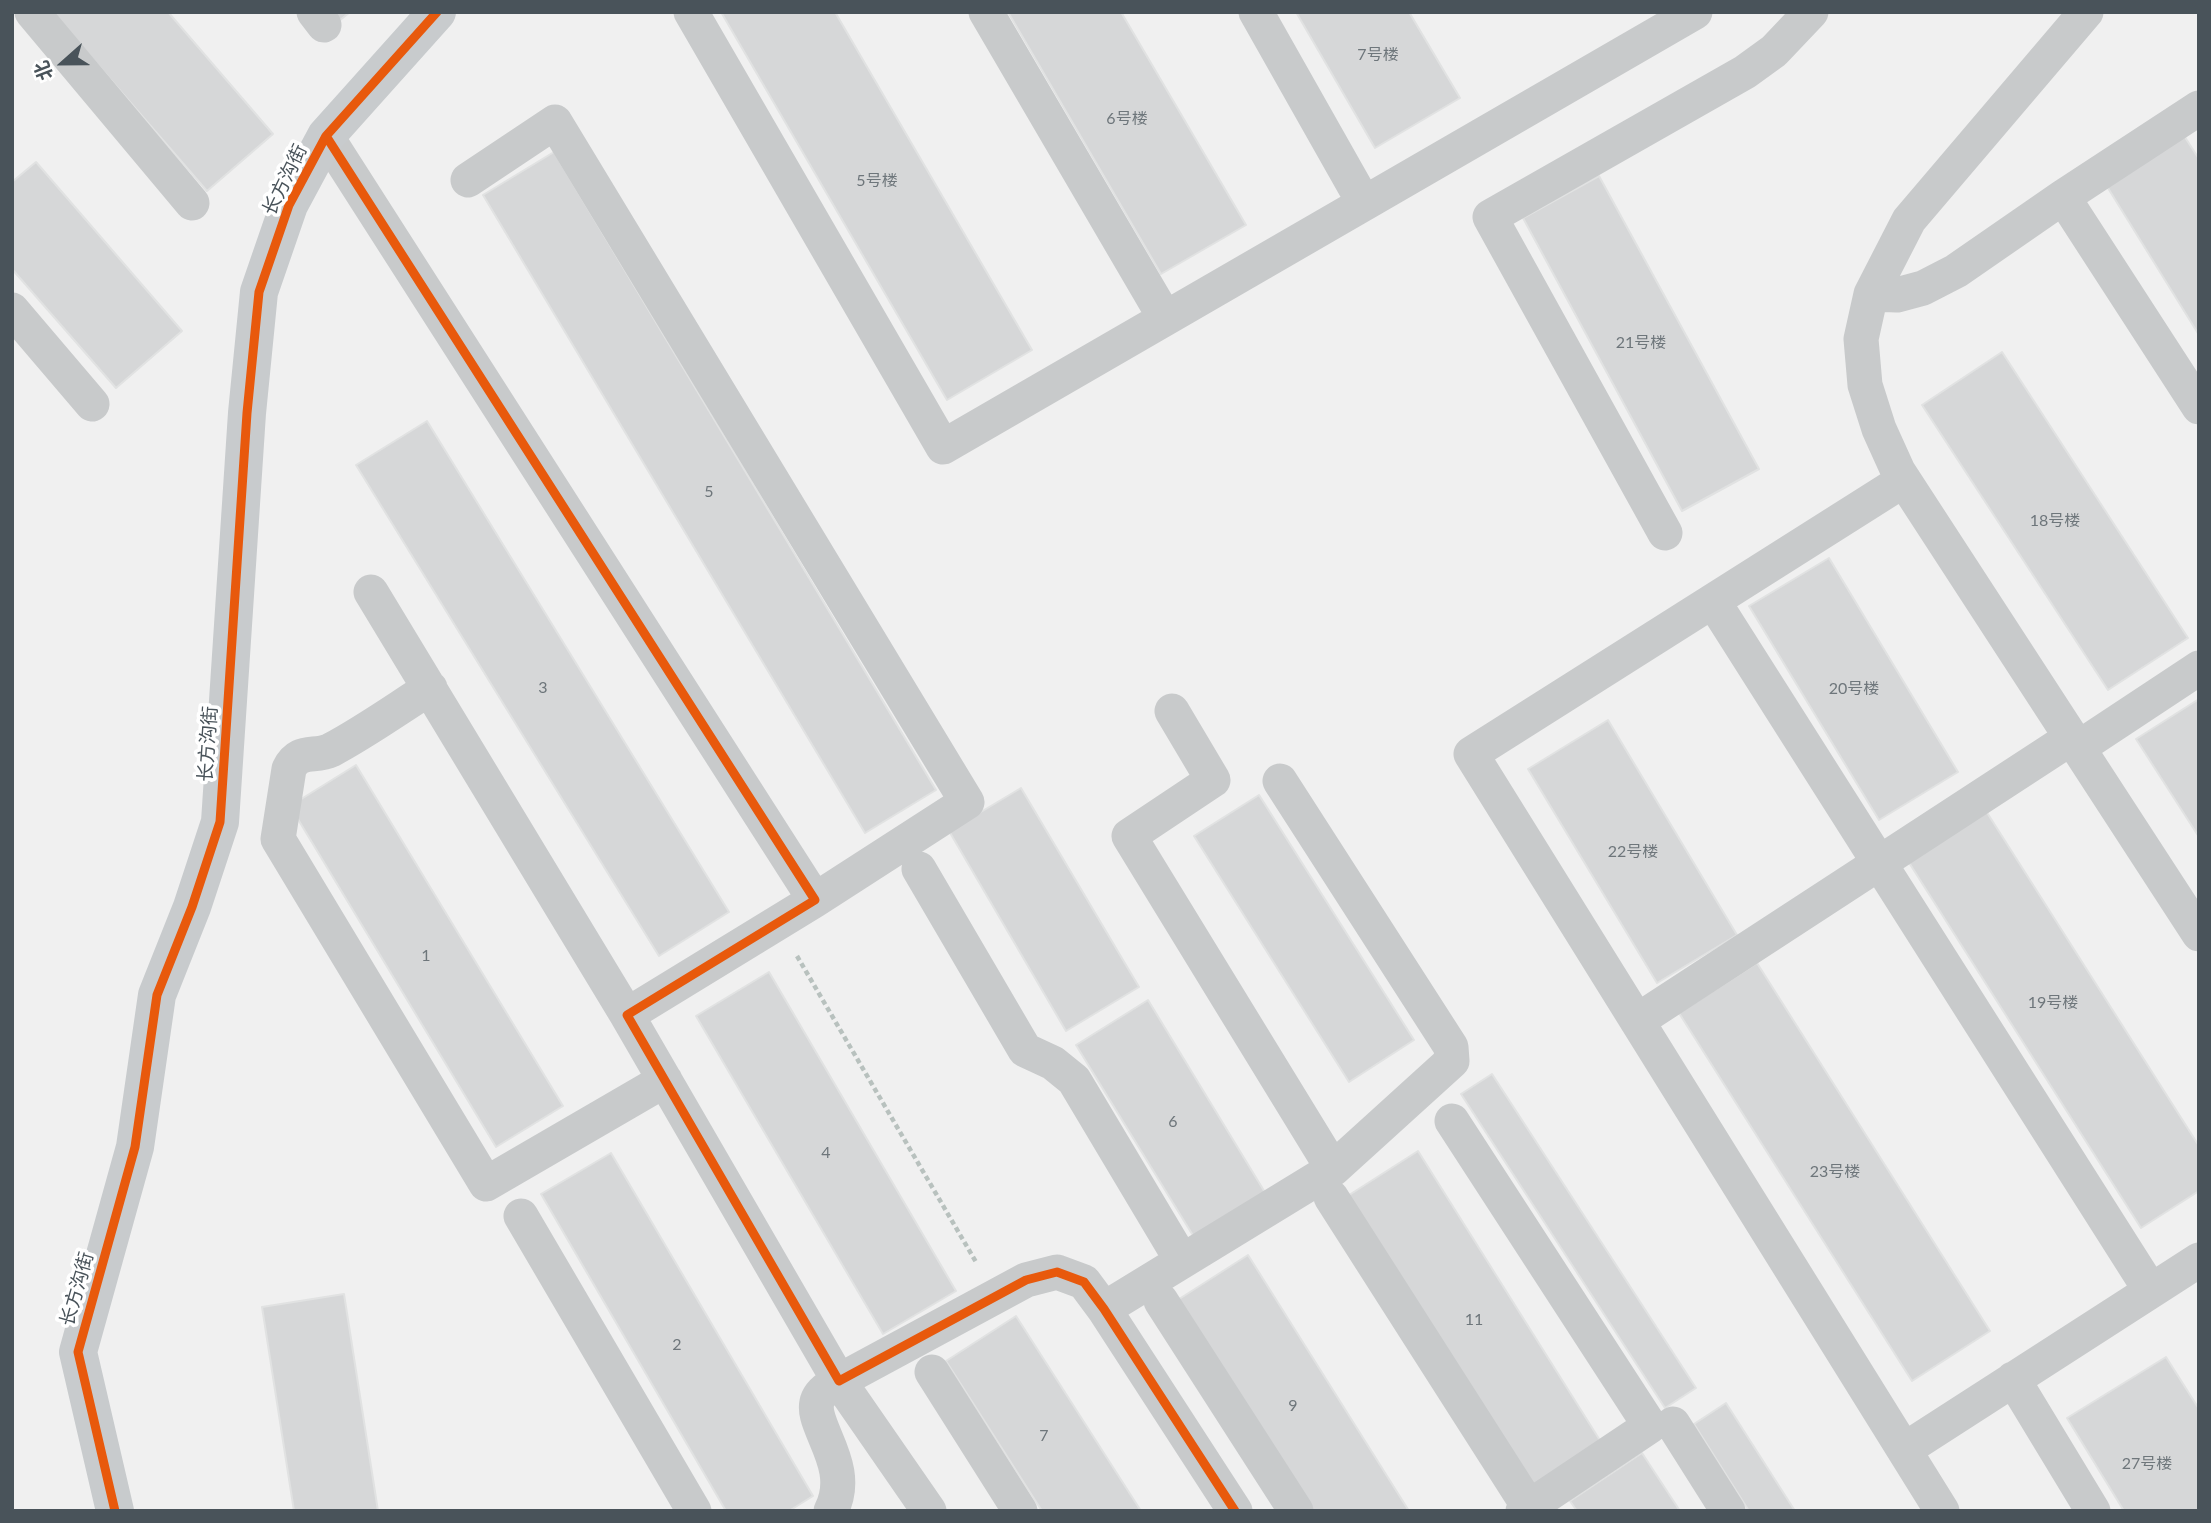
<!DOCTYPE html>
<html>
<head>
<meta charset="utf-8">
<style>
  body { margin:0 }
  #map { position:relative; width:2211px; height:1523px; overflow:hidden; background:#f0f0f0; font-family:Lato,"Noto Sans SC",sans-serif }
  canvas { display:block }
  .frame { position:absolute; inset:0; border:14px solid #49535a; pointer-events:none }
  .north { position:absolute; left:28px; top:28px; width:70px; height:70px; -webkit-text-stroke:5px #fff; paint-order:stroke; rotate:249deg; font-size:19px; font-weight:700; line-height:28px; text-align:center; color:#49535a }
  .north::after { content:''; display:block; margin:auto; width:24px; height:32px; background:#49535a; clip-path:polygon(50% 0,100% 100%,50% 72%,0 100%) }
</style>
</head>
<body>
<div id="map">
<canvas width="2211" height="1523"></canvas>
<div class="frame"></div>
<div class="north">北</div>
</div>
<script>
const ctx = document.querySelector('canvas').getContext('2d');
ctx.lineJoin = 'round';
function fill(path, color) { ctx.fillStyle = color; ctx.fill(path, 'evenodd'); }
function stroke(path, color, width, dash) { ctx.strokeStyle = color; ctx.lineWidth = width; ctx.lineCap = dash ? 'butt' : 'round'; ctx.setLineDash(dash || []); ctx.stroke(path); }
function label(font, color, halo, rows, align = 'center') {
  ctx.font = font + ' Lato,"Noto Sans SC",sans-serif'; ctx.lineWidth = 7; ctx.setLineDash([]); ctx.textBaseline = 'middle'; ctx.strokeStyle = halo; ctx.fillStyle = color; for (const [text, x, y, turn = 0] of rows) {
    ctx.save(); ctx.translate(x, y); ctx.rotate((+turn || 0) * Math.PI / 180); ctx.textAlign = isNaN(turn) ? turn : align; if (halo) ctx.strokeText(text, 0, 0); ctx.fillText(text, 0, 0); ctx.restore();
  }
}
const building = new Path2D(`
  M52 12H168L273 134 207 191Z
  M332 12H350L339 21Z
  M721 12H835L1032 350 947 400Z
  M1008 12H1121L1246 225 1161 274Z
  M1296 12H1409L1460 98 1375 148Z
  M2181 131 2199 159V335L2103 180Z
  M554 152 936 790 865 833 483 195Z
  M36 162 182 331 116 388 12 269V182Z
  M1599 176 1759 469 1682 511 1523 218Z
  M2002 352 2188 638 2108 690 1922 405Z
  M427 421 729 912 659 956 356 465Z
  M1829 558 1958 772 1879 820 1749 606Z
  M2199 699V837L2136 739Z
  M1608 720 1737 935 1657 983 1528 769Z
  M356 765 563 1106 496 1147 290 806Z
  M1021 788 1139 987 1066 1031 949 831Z
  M1259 795 1414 1040 1349 1082 1194 836Z
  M1986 811 2199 1146V1191L2141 1228 1908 861Z
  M1757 963 1990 1331 1912 1381 1679 1013Z
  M769 972 956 1291 883 1334 696 1016Z
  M1148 1000 1269 1199 1197 1242 1076 1045Z
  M1492 1074 1696 1388 1665 1408 1461 1094Z
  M1418 1151 1601 1442 1529 1488 1346 1197Z
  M611 1153 813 1496 789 1511H726L541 1194Z
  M1248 1255 1409 1511H1309L1176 1301Z
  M344 1294 378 1511H294L262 1307Z
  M1016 1316 1141 1511H1042L946 1361Z
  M2166 1357 2199 1409V1511H2124L2067 1418Z
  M1726 1403 1795 1511H1749L1694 1424Z
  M1642 1453 1680 1511H1577L1570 1501Z`);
fill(building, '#d6d7d8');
stroke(building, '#e1e2e2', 2);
stroke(new Path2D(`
  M797 956 976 1262`), '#b8c1be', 4.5, [5, 3.5]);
stroke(new Path2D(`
  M32 12 192 203
  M314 12 324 25
  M691 12 943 447 1695 12
  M986 12 1165 318
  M1256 12 1364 203
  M2086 12 1909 220 1871 294 1861 339 1865 385 1879 429 1898 471 2199 934
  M326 136 815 900 627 1015 839 1381 1026 1280 1057 1272 1084 1282 1104 1309 1235 1511
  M468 180 555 122 967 802 815 900
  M2063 197 2199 407
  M1871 294 1897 295 1923 288 1956 271 2063 197 2199 108
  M12 310 92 404
  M1904 480 1471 754 1942 1511
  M1665 533 1490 217 1745 72 1774 51 1811 12
  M371 592 627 1015
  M1713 601 2151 1291
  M430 688C397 709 365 732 331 750 314 758 299 748 289 769L278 839 486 1184 665 1080
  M2078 748 2199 668
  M1280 781 1451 1047 1452 1061 1333 1169
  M919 869 1025 1050 1053 1063 1074 1080 1182 1261
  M1637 1021 2071 738
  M1452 1121 1650 1426 1523 1511
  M1331 1197 1529 1507
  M521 1216 694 1511
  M1161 1301 1296 1511
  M1104 1309 1333 1169 1129 836 1213 780 1172 711
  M932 1372 1020 1511
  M2013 1379 2093 1511
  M1673 1424 1728 1511
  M1904 1450 2199 1260
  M831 1511C855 1464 807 1424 818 1399 822 1390 831 1386 839 1381L929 1511`), '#c8cacb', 35);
stroke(new Path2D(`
  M115 1511 78 1352 135 1147 157 995 192 907 220 822 247 413 259 292 289 205 326 136 437 12`), '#c8cbcd', 38);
stroke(new Path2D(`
  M326 136 815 900 627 1015 839 1381 1026 1280 1057 1272 1084 1282 1104 1309 1235 1511
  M115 1511 78 1352 135 1147 157 995 192 907 220 822 247 413 259 292 289 205 326 136 437 12`), '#e8590c', 9);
label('16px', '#6e767b', null, [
  ["7号楼",1378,55],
  ["6号楼",1127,119],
  ["5号楼",877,181],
  ["21号楼",1641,343],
  ["5",709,492],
  ["18号楼",2055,521],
  ["3",543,688],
  ["20号楼",1854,689],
  ["22号楼",1633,852],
  ["1",426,956],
  ["19号楼",2053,1003],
  ["6",1173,1122],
  ["4",826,1153],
  ["23号楼",1835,1172],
  ["11",1474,1320],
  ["2",677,1345],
  ["9",1293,1406],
  ["7",1044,1436],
  ["27号楼",2147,1464]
]);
label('19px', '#49535a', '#fff', [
  ["长方沟街",285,180,-64],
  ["长方沟街",208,744,-86],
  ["长方沟街",77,1289,-74]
]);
</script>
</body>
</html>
